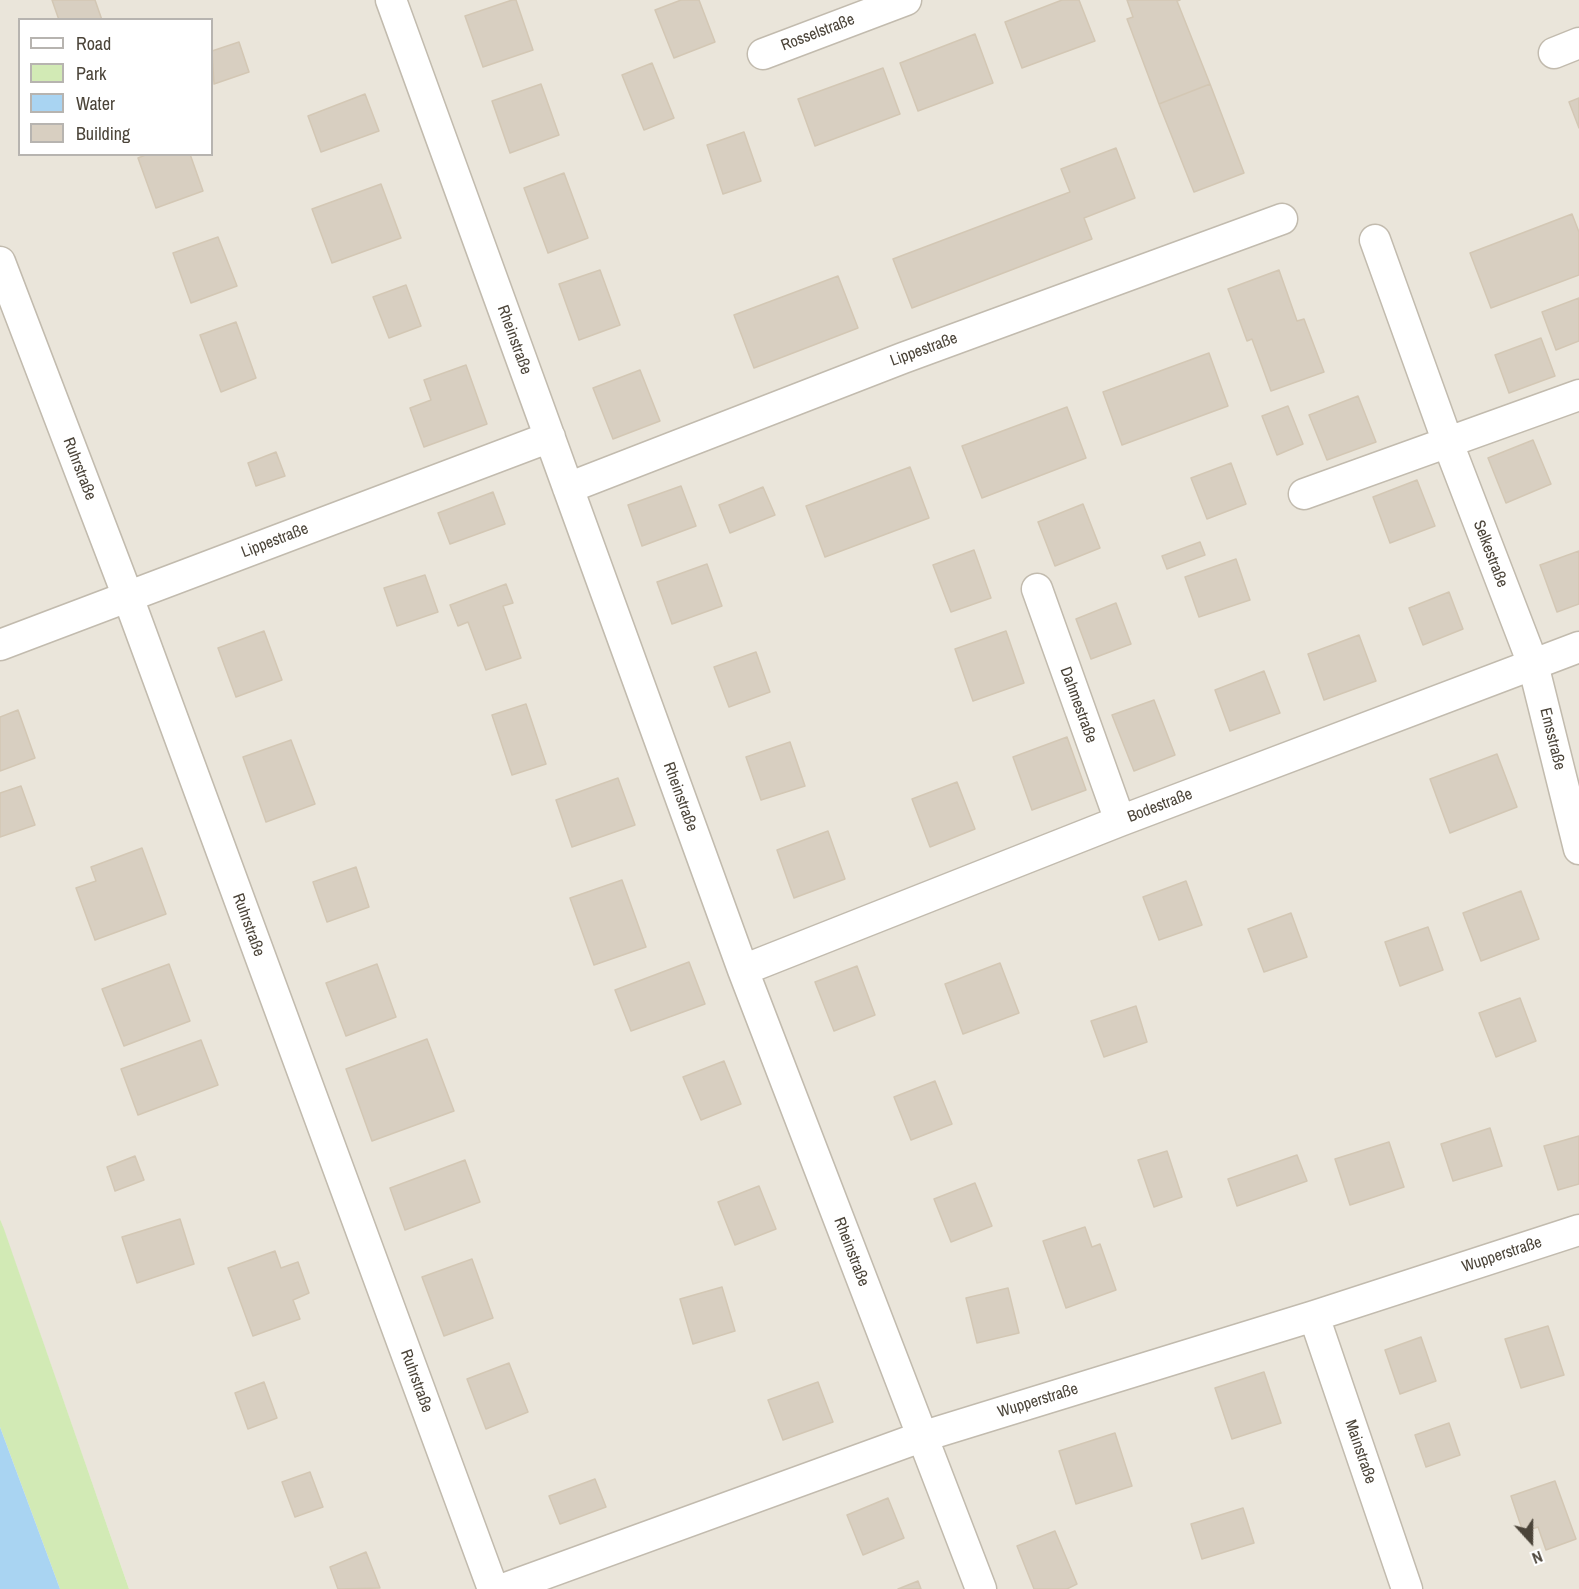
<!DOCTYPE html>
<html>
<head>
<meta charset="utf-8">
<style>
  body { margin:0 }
  #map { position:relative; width:1579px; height:1589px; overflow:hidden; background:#f6f3ec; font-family:"Archivo Narrow",sans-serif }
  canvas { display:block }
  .legend { position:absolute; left:18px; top:18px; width:195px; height:138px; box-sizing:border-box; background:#fff; border:2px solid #b7b4b0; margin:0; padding:8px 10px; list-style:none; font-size:18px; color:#4b4439 }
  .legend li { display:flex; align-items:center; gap:12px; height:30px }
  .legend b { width:30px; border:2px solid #b7b4b0 }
  .north { position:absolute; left:1501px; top:1511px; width:60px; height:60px; -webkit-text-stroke:4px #fff; paint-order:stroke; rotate:159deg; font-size:16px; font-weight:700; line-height:24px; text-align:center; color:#4b4439 }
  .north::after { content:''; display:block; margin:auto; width:21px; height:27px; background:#4b4439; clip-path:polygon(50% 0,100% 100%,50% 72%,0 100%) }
</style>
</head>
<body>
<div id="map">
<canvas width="1579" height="1589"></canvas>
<ul class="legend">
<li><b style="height:8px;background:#fff"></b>Road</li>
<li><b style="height:16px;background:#d2eab5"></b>Park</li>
<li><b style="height:16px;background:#a9d4f2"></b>Water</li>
<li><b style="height:16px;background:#d8cfc1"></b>Building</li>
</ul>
<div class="north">N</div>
</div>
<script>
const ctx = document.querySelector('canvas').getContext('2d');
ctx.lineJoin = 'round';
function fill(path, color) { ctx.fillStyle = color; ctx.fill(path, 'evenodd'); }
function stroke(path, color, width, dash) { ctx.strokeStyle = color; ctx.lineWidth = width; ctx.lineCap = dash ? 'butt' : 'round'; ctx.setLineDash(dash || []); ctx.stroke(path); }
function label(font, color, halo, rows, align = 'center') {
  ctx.font = font + ' "Archivo Narrow",sans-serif'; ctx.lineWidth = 5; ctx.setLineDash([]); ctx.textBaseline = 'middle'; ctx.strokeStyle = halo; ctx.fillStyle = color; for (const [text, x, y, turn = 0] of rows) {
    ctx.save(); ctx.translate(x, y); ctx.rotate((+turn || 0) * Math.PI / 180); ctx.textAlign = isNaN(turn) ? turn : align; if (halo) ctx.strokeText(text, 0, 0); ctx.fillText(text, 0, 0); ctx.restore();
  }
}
fill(new Path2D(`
  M0 0H1579V1589H129L0 1219ZM20 20H212V154H20Z`), '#eae5da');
fill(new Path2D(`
  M0 1219 4 1229 129 1589H60L0 1427Z`), '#d2eab5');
fill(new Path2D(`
  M0 1427 60 1589H0Z`), '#a9d4f2');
const building = new Path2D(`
  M52 0H95L102 20H59Z
  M512 0H516L533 50 483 67 465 16Z
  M681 0H699L715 42 674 58 655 10Z
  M1062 0H1079L1095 41 1022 68 1005 22Z
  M1127 0H1180L1177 1 1210 84 1159 104 1127 19 1133 17Z
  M975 34 993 83 918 111 900 63Z
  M239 42 249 72 214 84 212 51Z
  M652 63 674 118 644 130 622 75Z
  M883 68 900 114 815 146 798 99Z
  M541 84 559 135 510 153 492 101Z
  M1210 84 1244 173 1194 192 1159 104Z
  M365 94 379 131 321 152 308 116Z
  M1579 98V128L1569 102Z
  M744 132 761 181 723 194 707 145Z
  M1116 148 1135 198 1084 218 1092 239 912 308 893 259 1070 192 1061 169Z
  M148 154H190L203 191 156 208 138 158Z
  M564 173 588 238 548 253 524 188Z
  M381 184 401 238 332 263 312 209Z
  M1572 214 1579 232V275L1491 308 1470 253Z
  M218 237 237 286 191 303 173 253Z
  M600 270 620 325 579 340 559 284Z
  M1279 270 1297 321 1304 319 1324 372 1271 391 1252 339 1247 341 1228 289Z
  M838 276 858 328 754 368 734 315Z
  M406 285 421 326 389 338 373 297Z
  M1579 298V341L1556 350 1542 312Z
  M236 322 256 378 221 392 200 335Z
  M1541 338 1555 376 1509 393 1495 355Z
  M1209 353 1228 406 1122 445 1103 392Z
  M466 365 487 424 424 447 410 408 431 400 424 380Z
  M640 370 660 421 613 439 593 388Z
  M1358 396 1376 442 1327 460 1309 415Z
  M1288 406 1303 444 1277 455 1262 416Z
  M1067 407 1086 458 982 498 962 446Z
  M1533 440 1551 484 1506 503 1488 458Z
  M276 452 285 476 256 486 248 463Z
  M1231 463 1246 504 1207 519 1191 478Z
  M910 467 929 518 825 557 806 506Z
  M1417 480 1435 526 1390 543 1373 497Z
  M681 486 696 526 642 546 628 505Z
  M763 487 775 515 730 533 719 505Z
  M493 492 505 524 450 544 438 513Z
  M1083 504 1100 548 1055 566 1038 522Z
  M1200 542 1205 555 1167 569 1162 556Z
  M974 550 991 598 951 612 933 565Z
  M1579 551V604L1557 612 1540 565Z
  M1236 559 1250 600 1199 617 1185 577Z
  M707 564 722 606 672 624 657 582Z
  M425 575 438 612 397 626 384 588Z
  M506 584 513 603 503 606 521 658 486 670 468 622 458 626 450 605Z
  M1449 592 1463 629 1423 645 1409 608Z
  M1116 603 1131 644 1091 659 1076 619Z
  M264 631 282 680 236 697 218 648Z
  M1006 631 1024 683 973 701 955 649Z
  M1359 635 1376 681 1324 700 1308 654Z
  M756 652 770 692 729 707 714 667Z
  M1264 671 1280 713 1230 731 1215 690Z
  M1154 700 1175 755 1134 771 1112 715Z
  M526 704 546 764 512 775 492 715Z
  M18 710 35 758 0 771V717Z
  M1067 737 1086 790 1032 810 1013 757Z
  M291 740 315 804 266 822 243 757Z
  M790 742 805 786 761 800 746 757Z
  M1497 754 1517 807 1450 833 1430 779Z
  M618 778 635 825 572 847 556 800Z
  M957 782 975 829 930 847 912 799Z
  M21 786 35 825 0 837V793Z
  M828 831 845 879 794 898 777 850Z
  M142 848 166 914 95 940 76 888 96 881 91 867Z
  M356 867 369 907 327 922 313 882Z
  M622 880 646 947 594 965 570 898Z
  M1186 881 1202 925 1159 940 1143 897Z
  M1521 891 1539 939 1481 961 1463 913Z
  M1291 913 1307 957 1264 972 1248 929Z
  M1428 927 1443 970 1400 986 1385 942Z
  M689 962 705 1004 631 1031 615 990Z
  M1000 963 1019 1013 963 1034 945 984Z
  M169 964 190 1021 124 1046 102 989Z
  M377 964 396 1017 346 1036 326 983Z
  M857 966 875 1015 834 1031 815 982Z
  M1520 998 1536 1041 1496 1057 1479 1013Z
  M1136 1006 1147 1042 1104 1057 1091 1021Z
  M427 1039 454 1111 372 1141 346 1069Z
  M201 1040 218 1085 138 1115 121 1069Z
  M724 1061 741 1104 701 1120 683 1077Z
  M935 1081 952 1124 911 1140 894 1097Z
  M1490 1128 1502 1166 1453 1181 1441 1144Z
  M1579 1136V1184L1558 1190 1544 1146Z
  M1389 1142 1404 1187 1350 1205 1335 1159Z
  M1167 1151 1182 1197 1154 1207 1138 1160Z
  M1297 1155 1307 1181 1237 1206 1228 1179Z
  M135 1156 144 1180 115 1191 107 1167Z
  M465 1160 480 1202 405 1230 390 1188Z
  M975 1183 992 1226 951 1242 934 1199Z
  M759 1186 776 1229 735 1245 718 1202Z
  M180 1219 194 1264 137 1283 122 1237Z
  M1085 1227 1092 1247 1100 1244 1116 1290 1066 1308 1043 1241Z
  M275 1251 281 1268 298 1262 309 1293 293 1300 300 1319 253 1336 228 1268Z
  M472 1259 493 1318 444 1336 422 1277Z
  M722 1287 735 1331 693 1344 680 1299Z
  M1008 1288 1019 1333 977 1343 966 1298Z
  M1548 1326 1564 1375 1521 1388 1505 1339Z
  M1421 1337 1436 1381 1400 1394 1385 1350Z
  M509 1363 528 1412 486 1429 467 1379Z
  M1264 1372 1281 1423 1232 1439 1215 1388Z
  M264 1382 277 1418 248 1429 235 1393Z
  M818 1382 833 1422 783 1440 768 1400Z
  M1449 1423 1460 1455 1426 1467 1415 1435Z
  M1115 1433 1132 1486 1076 1504 1059 1451Z
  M310 1472 323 1507 295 1517 282 1482Z
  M595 1479 606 1507 560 1524 549 1496Z
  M1555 1481 1576 1539 1546 1550 1538 1527 1523 1532 1511 1496Z
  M888 1498 904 1538 863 1555 847 1515Z
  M1243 1508 1254 1543 1202 1559 1191 1524Z
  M1055 1531 1077 1584 1067 1589H1034L1017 1546Z
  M366 1552 380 1588 338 1589 330 1567Z
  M918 1581 921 1589H898Z`);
fill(building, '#d8cfc1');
stroke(building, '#d3c7b4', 1.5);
const street = new Path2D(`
  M391 0 743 970 981 1589
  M1554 53 1579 43
  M763 54 906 0
  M1375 240 1448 443 1533 664 1579 849
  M0 262 128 597 493 1589
  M568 488 903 358 1282 219
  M1304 494 1579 395
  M1037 589 1120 821
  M0 645 550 437
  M743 970 1120 821 1579 647
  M1314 1316 1407 1589
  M503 1589 921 1437 1314 1316 1579 1230`);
stroke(street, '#c2bbae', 33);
stroke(street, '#fff', 30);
label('16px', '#4b4439', '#fff', [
  ["Rosselstraße",818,33,-21],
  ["Rheinstraße",514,340,70],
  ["Lippestraße",924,350,-20],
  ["Ruhrstraße",79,469,69],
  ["Lippestraße",275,541,-21],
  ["Selkestraße",1490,554,69],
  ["Dahmestraße",1078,705,70],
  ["Emsstraße",1552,739,76],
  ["Rheinstraße",680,797,70],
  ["Bodestraße",1160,806,-21],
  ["Ruhrstraße",248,925,70],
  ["Rheinstraße",851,1252,69],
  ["Wupperstraße",1502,1255,-18],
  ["Ruhrstraße",416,1381,70],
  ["Wupperstraße",1038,1401,-17],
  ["Mainstraße",1360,1452,71]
]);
</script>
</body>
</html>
